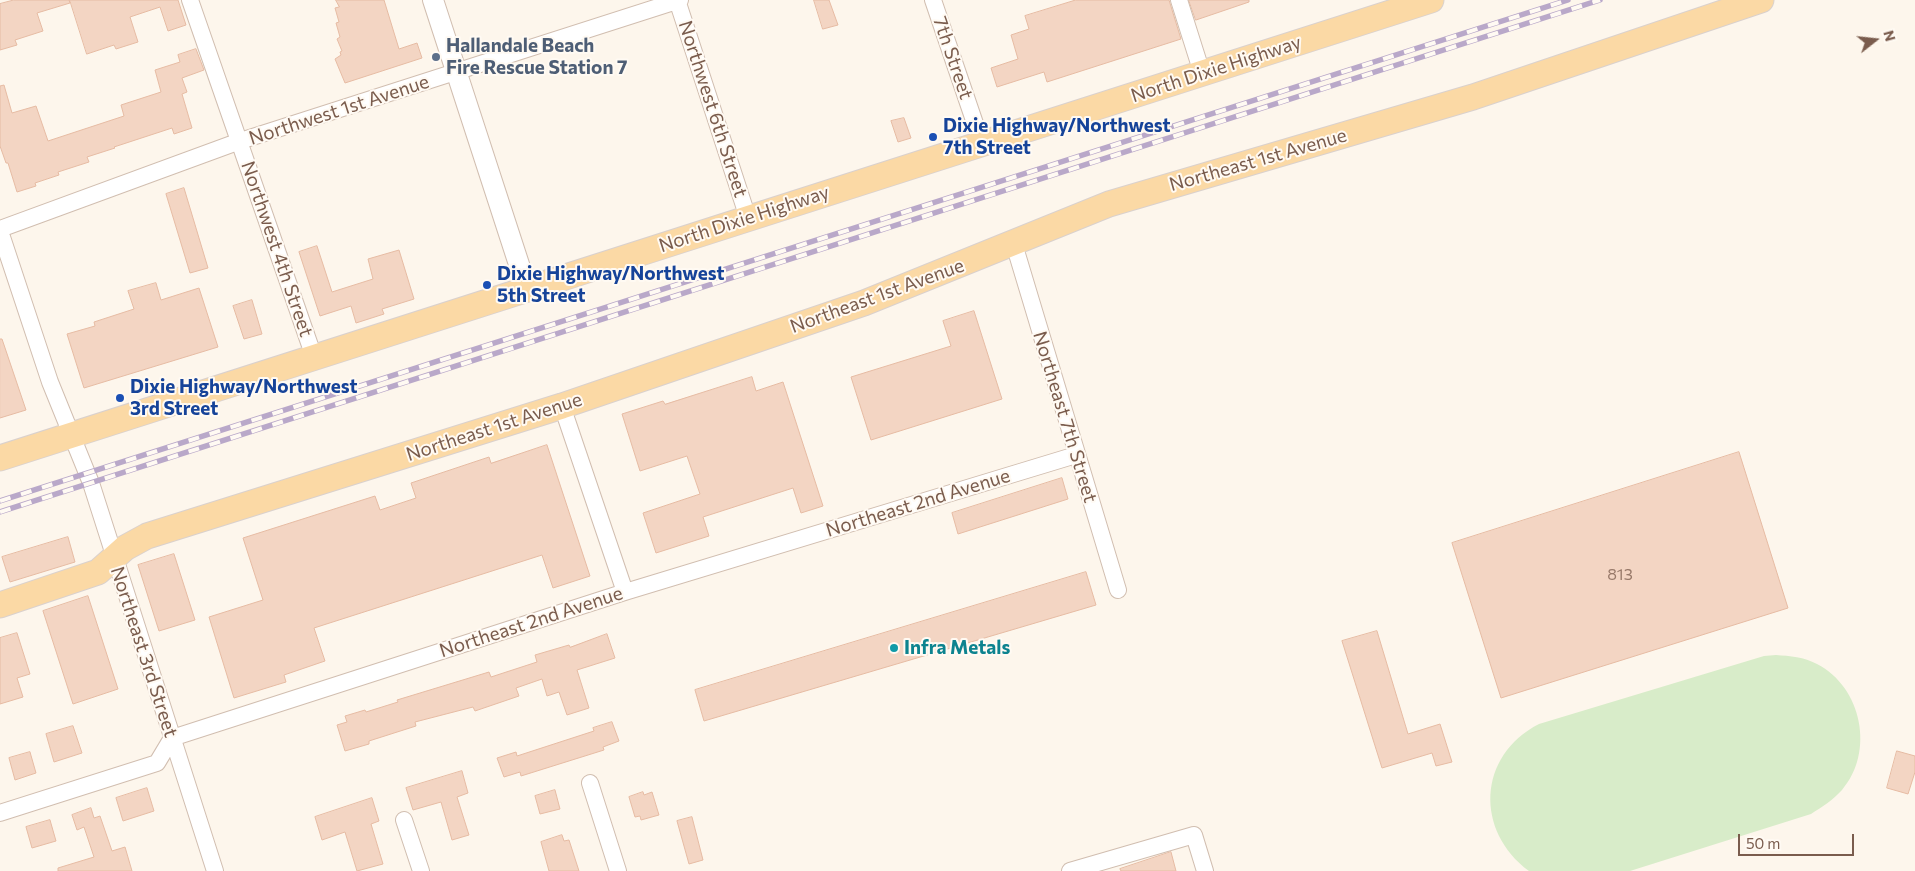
<!DOCTYPE html>
<html>
<head>
<meta charset="utf-8">
<style>
  body { margin:0 }
  #map { position:relative; width:1915px; height:871px; overflow:hidden; background:#fdf6ec; font-family:Commissioner,sans-serif }
  canvas { display:block }
  .north { position:absolute; left:1850px; top:15px; width:50px; height:50px; -webkit-text-stroke:4px #fffaf3; paint-order:stroke; rotate:74deg; font-size:14px; font-weight:700; line-height:20px; text-align:center; color:#7a5c4d }
  .north::after { content:''; display:block; margin:auto; width:18px; height:22px; background:#7a5c4d; clip-path:polygon(50% 0,100% 100%,50% 72%,0 100%) }
  .scale { position:absolute; left:1738px; top:834px; width:116px; height:22px; box-sizing:border-box; border:2px solid #7a5c4d; border-top:0; padding-left:6px; font-size:15px; line-height:18px; white-space:nowrap; color:#7a5c4d; -webkit-text-stroke:4px #fffaf3; paint-order:stroke }
</style>
</head>
<body>
<div id="map">
<canvas width="1915" height="871"></canvas>
<div class="north">N</div>
<div class="scale">50 m</div>
</div>
<script>
const ctx = document.querySelector('canvas').getContext('2d');
ctx.lineJoin = 'round';
function fill(path, color) { ctx.fillStyle = color; ctx.fill(path, 'evenodd'); }
function stroke(path, color, width, dash) { ctx.strokeStyle = color; ctx.lineWidth = width; ctx.lineCap = dash ? 'butt' : 'round'; ctx.setLineDash(dash || []); ctx.stroke(path); }
function label(font, color, halo, rows, align = 'center') {
  ctx.font = font + ' Commissioner,sans-serif'; ctx.lineWidth = 4; ctx.setLineDash([]); ctx.textBaseline = 'middle'; ctx.strokeStyle = halo; ctx.fillStyle = color; for (const [text, x, y, turn = 0] of rows) {
    ctx.save(); ctx.translate(x, y); ctx.rotate((+turn || 0) * Math.PI / 180); ctx.textAlign = isNaN(turn) ? turn : align; if (halo) ctx.strokeText(text, 0, 0); ctx.fillText(text, 0, 0); ctx.restore();
  }
}
fill(new Path2D(`
  M1776 655C1790 656 1804 657 1817 664 1862 687 1875 752 1842 790 1833 800 1822 807 1811 814L1630 871H1529C1475 831 1477 756 1539 724L1764 656Z`), '#d8ecc9');
const building = new Path2D(`
  M14 0H69L70 3 37 13 43 31 15 40 17 45 0 50V4Z
  M70 0H178L186 25 168 31 160 7 130 17 138 42 116 49 114 45 87 54Z
  M336 0H384L399 49 417 43 422 58 345 83 335 59 341 55 340 52 342 51 337 39 340 37 336 23 339 22 335 8 339 7Z
  M814 0H829L838 25 823 29Z
  M1076 0H1169L1181 39 1047 82 1044 72 997 87 991 68 1018 59 1011 35 1029 29 1025 16Z
  M1189 0H1249V2L1196 20Z
  M196 49 204 70 182 78 187 92 182 94 192 128 174 134 172 128 114 147 115 148 87 157 89 162 58 172 59 175 35 183 36 186 17 192 8 163H6L0 146V86L4 85 12 113 36 106 48 141 124 116 121 105 161 92 155 70 180 62 178 55Z
  M904 118 911 138 898 142 891 121Z
  M184 188 208 268 190 273 166 194Z
  M317 246 332 292 373 279 368 259 399 250 414 299 382 309 384 314 356 323 351 306 320 316 299 252Z
  M156 283 161 300 199 288 218 347 84 388 67 334 95 326 94 322 134 309 128 291Z
  M252 300 262 334 244 339 233 306Z
  M974 311 1002 399 871 440 851 377 951 346 943 321Z
  M0 339H2L26 410 0 418Z
  M752 377 756 391 783 382 823 506 801 513 793 488 703 517 709 536 656 553 643 513 700 494 687 456 640 471 622 414 663 401 665 404Z
  M547 445 590 576 553 588 542 555 314 628 325 661 284 675 286 682 234 698 209 617 263 600 243 538 375 496 380 510 416 498 411 483 489 457 491 463Z
  M1739 452 1788 608 1501 698 1452 543Z
  M1062 478 1068 499 958 534 952 513Z
  M68 537 75 562 10 582 2 557Z
  M174 554 195 620 159 631 138 565Z
  M1086 572 1096 605 704 721 695 690Z
  M88 596 118 689 73 704 43 611Z
  M1377 631 1408 734 1440 724 1452 762 1436 766 1432 753 1382 768 1342 641Z
  M17 633 30 674 17 678 23 697 0 704V638Z
  M607 634 615 658 577 670 589 708 567 715 559 692 547 696 542 679 516 688 519 696 475 711 473 707 415 722 416 726 369 741V744L345 751 337 725 347 722 345 716 365 710 366 712 398 702 397 700 489 672 491 677 537 662 535 655 569 645 570 647Z
  M612 722 619 741 603 747 604 750 521 776 520 772 504 777 497 758 516 752 517 756 594 731 593 728Z
  M73 726 82 753 54 762 46 734Z
  M1897 751 1915 756V772L1908 794 1887 788Z
  M30 752 36 773 15 780 9 758Z
  M462 771 468 793 457 797 469 835 452 840 441 802 413 810 406 788Z
  M147 788 154 811 123 821 116 798Z
  M555 790 560 809 540 814 535 796Z
  M643 792 644 795 652 792 659 815 641 820 640 816 635 817 629 797Z
  M372 798 379 821 371 824 383 864 357 871 345 832 322 840 315 817Z
  M91 808 94 818 100 816 112 851 125 847 132 871H58V868L94 857 84 827 77 830 72 815Z
  M692 817 703 860 689 864 677 821Z
  M50 820 56 841 32 848 26 827Z
  M562 835 564 841 569 840 579 871H549L541 842Z
  M1171 852 1176 871H1121L1120 869Z`);
fill(building, '#f3d5c3');
stroke(building, '#e6bba3', 1);
const minor = new Path2D(`
  M190 0 314 357
  M677 0 748 218
  M933 0 982 144
  M1179 0 1202 73
  M0 229 240 141 680 0
  M0 231 50 382 91 483 215 871
  M1014 244 1118 590
  M562 406 625 592
  M590 783 618 871
  M0 813 157 763 172 738 625 592 1076 455
  M404 820 421 871
  M1070 871 1194 835 1205 871`);
const tertiary = new Path2D(`
  M433 0 527 289`);
const primary = new Path2D(`
  M0 458 1431 0
  M0 605 98 572 125 548 147 536 562 406 864 303 1109 204 1473 97 1761 0`);
stroke(minor, '#d1beb0', 18);
stroke(tertiary, '#d1beb0', 22);
stroke(primary, '#dad1cd', 27);
stroke(minor, '#fff', 16);
stroke(tertiary, '#fff', 20);
stroke(primary, '#fbd9a5', 25);
const rail = new Path2D(`
  M0 501 1568 0
  M0 512 1600 0`);
stroke(rail, '#b9a8c9', 5.5);
stroke(rail, '#fffaf3', 4, [11]);
for (const [x, y, r, color] of [
  [436,57,5,"#5c6f8a"],
  [933,137,5,"#1a4fb4"],
  [487,285,5,"#1a4fb4"],
  [120,398,5,"#1a4fb4"],
  [894,648,5,"#0f9aa8"]
]) { const dot = new Path2D(); dot.arc(x, y, r, 0, 2 * Math.PI); ctx.fillStyle = color; ctx.fill(dot); stroke(dot, '#fffaf3', 2); }
label('16px', '#987a6a', null, [
  ["813",1620,575]
]);
label('bold 19px', '#4e5e75', '#fffaf3', [
  ["Hallandale Beach",446,46],
  ["Fire Rescue Station 7",446,68]
], 'left');
label('19px', '#7a5c4d', '#fffaf3', [
  ["7th Street",953,58,71],
  ["North Dixie Highway",1216,69,-18],
  ["Northwest 6th Street",713,109,72],
  ["Northwest 1st Avenue",339,110,-18],
  ["Northeast 1st Avenue",1258,160,-16],
  ["North Dixie Highway",744,219,-18],
  ["Northwest 4th Street",277,249,71],
  ["Northeast 1st Avenue",877,296,-20],
  ["Northeast 7th Street",1065,417,73],
  ["Northeast 1st Avenue",494,427,-18],
  ["Northeast 2nd Avenue",918,503,-17],
  ["Northeast 2nd Avenue",531,622,-18],
  ["Northeast 3rd Street",144,652,72]
]);
label('bold 19px', '#164399', '#fffaf3', [
  ["Dixie Highway/Northwest",943,126],
  ["7th Street",943,148],
  ["Dixie Highway/Northwest",497,274],
  ["5th Street",497,296],
  ["Dixie Highway/Northwest",130,387],
  ["3rd Street",130,409]
], 'left');
label('bold 19px', '#0d838f', '#fffaf3', [
  ["Infra Metals",904,648]
], 'left');
</script>
</body>
</html>
